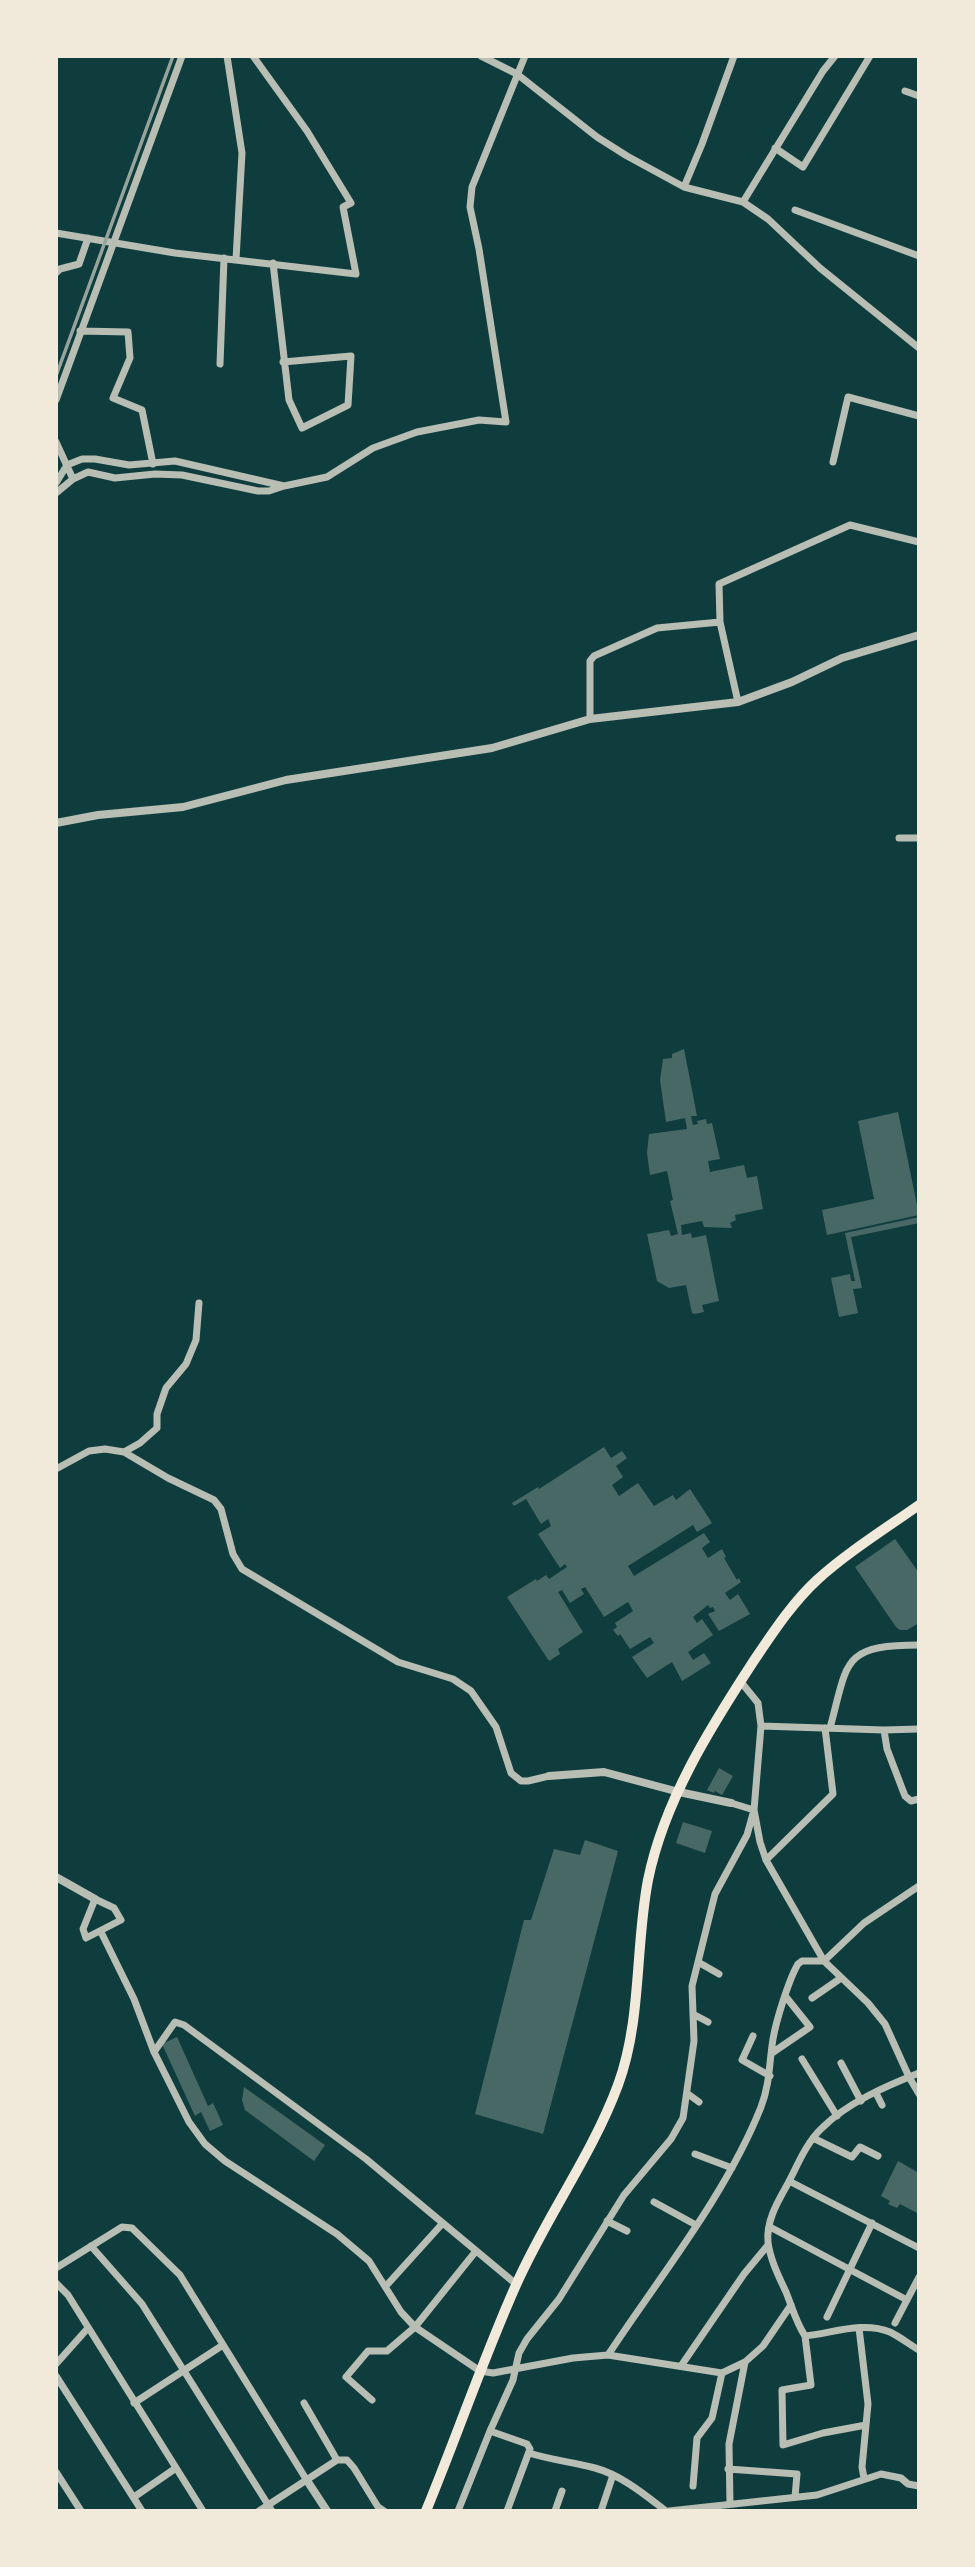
<!DOCTYPE html>
<html>
<head>
<meta charset="utf-8">
<style>
  body { margin:0 }
  #map { position:relative; width:975px; height:2567px; overflow:hidden; background:#0f3d3e; font-family:Signika,sans-serif }
  canvas { display:block }
  .frame { position:absolute; inset:0; border:58px solid #f1e9da; pointer-events:none }
</style>
</head>
<body>
<div id="map">
<canvas width="975" height="2567"></canvas>
<div class="frame"></div>
</div>
<script>
const ctx = document.querySelector('canvas').getContext('2d');
ctx.lineJoin = 'round';
function fill(path, color) { ctx.fillStyle = color; ctx.fill(path, 'evenodd'); }
function stroke(path, color, width, dash) { ctx.strokeStyle = color; ctx.lineWidth = width; ctx.lineCap = dash ? 'butt' : 'round'; ctx.setLineDash(dash || []); ctx.stroke(path); }
fill(new Path2D(`
  M684 1049 697 1116H691L693 1125 698 1124 697 1121 706 1119 707 1124 712 1123 720 1159 708 1161 710 1172 744 1165 747 1178 757 1176 763 1209 735 1215 736 1220 730 1223 732 1228 704 1227 702 1221 681 1225 682 1235 691 1233 692 1238 706 1235 719 1301 702 1305 704 1312 695 1314 692 1313 686 1285 669 1288 657 1281 647 1234 669 1230 671 1236 678 1234 670 1201 673 1200 667 1171 650 1175 647 1153 649 1134 687 1129 685 1118 666 1122 660 1080 663 1059 672 1058V1054Z
  M898 1112 919 1215 827 1235 822 1210 874 1199 858 1121Z
  M919 1217V1223L851 1237 862 1288 853 1289 858 1313 839 1317 831 1278 850 1274 851 1281H855L845 1233Z
  M604 1447 611 1458 622 1451 627 1458 616 1466 623 1477 612 1485 619 1496 638 1483 654 1506 673 1495 676 1500 690 1489 712 1523 697 1532 693 1525 628 1566 634 1576 704 1533 710 1542 702 1548 708 1558 722 1549 726 1557 724 1558 737 1580 739 1578 741 1582 725 1593 730 1600 738 1594 750 1614 719 1631 708 1614 715 1611 713 1607 710 1608 708 1605 693 1617 697 1623 702 1619 713 1635 688 1652 693 1660 704 1653 711 1663 682 1681 672 1662 647 1678 632 1657 654 1643 650 1637 630 1649 620 1634 618 1636 613 1630 617 1627 615 1623 633 1611 628 1602 604 1617 585 1587 581 1589 584 1594 570 1603 562 1590 558 1592 583 1632 558 1649 560 1654 549 1661 507 1597 536 1579 537 1581 546 1575 549 1579 567 1567 565 1564 560 1568 538 1534 551 1526 548 1519 541 1524 526 1499 514 1506 512 1503 538 1487 539 1489Z
  M895 1539 919 1573V1623L907 1630H900L896 1627 855 1567Z
  M719 1768 733 1776 722 1795 715 1791 714 1793 707 1790Z
  M683 1822 712 1831 705 1853 676 1843Z
  M585 1840 618 1851 543 2134 475 2114 524 1920H531L554 1849 580 1855Z
  M177 2037 208 2106 213 2103 223 2125 210 2131 201 2112 195 2116 162 2044Z
  M244 2087 325 2145 314 2161 245 2110 242 2100Z
  M898 2161 919 2173V2214L900 2204 897 2208 888 2204 890 2201 881 2196Z`), '#486865');
stroke(new Path2D(`
  M227 56 242 153 236 259
  M481 56 517 74 597 137 627 156 684 187 743 202 768 219 820 268 919 348
  M905 91 919 96
  M775 148 803 167 870 56
  M684 187 702 144 734 56
  M743 202 823 71 835 56
  M795 210 919 256
  M56 233 175 253 356 274 343 207 351 203 307 131 253 56
  M273 263 289 400 302 428 348 405 351 356 283 362
  M56 273 60 269 79 264 88 238
  M80 331 128 332 130 358 113 398 142 410 153 464
  M220 364 224 258
  M56 400 182 56
  M56 442 73 479
  M833 462 848 397 919 416
  M56 483 67 465 82 459H95L129 465 175 461 284 486 327 477 373 448 417 432 479 420 506 422 479 249 470 207 472 187 525 56
  M56 493 73 479 88 472 115 478 155 474 182 475 258 491H269L284 486
  M738 702 720 622 719 584 850 525 919 542
  M590 719V661L594 656 657 628 720 622
  M899 838H919
  M124 1452 140 1443 157 1428V1414L166 1388 186 1364 196 1340 199 1303
  M56 1469 89 1451 105 1449 124 1452 168 1478 214 1500 221 1509 233 1554 242 1569 398 1662 453 1679 471 1691 496 1727 511 1773 521 1781H528L549 1776
  M761 1726 884 1730 919 1729
  M830 1728C848 1662 841 1645 919 1645
  M884 1730 887 1749 905 1796 911 1801 919 1799
  M731 1803 754 1810 760 1842 766 1860 824 1961 868 2003 885 2024 909 2077 919 2094
  M766 1860 833 1794 825 1728
  M95 1899 114 1908 121 1920 86 1938 83 1929Z
  M101 1932 134 1999 154 2052 189 2122 205 2144 225 2161 337 2234 369 2261 401 2312 415 2327 480 2371 493 2373 573 2358 608 2355 722 2373 745 2362 763 2346 791 2305
  M698 1962 719 1974
  M812 1998 841 1978
  M693 2014 708 2022
  M753 2036 742 2060 770 2076
  M154 2052 175 2022 184 2025 366 2159 516 2284
  M772 2053 810 2027 786 1997
  M802 2059 837 2116
  M841 2063 861 2101
  M919 2073C886 2086 847 2103 822 2128 805 2144 797 2167 786 2187 777 2203 766 2222 768 2242 770 2259 779 2277 786 2292 792 2307 796 2322 805 2336 833 2333 863 2321 890 2332 900 2337 909 2344 919 2350
  M876 2093 882 2105
  M688 2094 699 2102
  M813 2138 852 2157 860 2147 878 2156
  M695 2154 732 2168
  M789 2181 919 2248
  M654 2202 696 2225
  M607 2221 627 2231
  M770 2227 907 2300
  M91 2246 142 2304 272 2511
  M56 2268 122 2227 132 2228 180 2275 306 2479
  M56 2283 68 2295 203 2511
  M386 2286 442 2224
  M827 2317 872 2223
  M895 2323 919 2277
  M859 2328 868 2404 862 2467 864 2478
  M805 2336 811 2385 782 2390 783 2445 823 2433 866 2425
  M608 2355C660 2276 726 2195 761 2107 770 2084 769 2063 773 2039 776 2021 789 1979 798 1964L802 1961H824L864 1923 919 1886
  M56 2364 88 2328
  M681 2366 744 2274 768 2245
  M56 2376 142 2511
  M372 2400 346 2377 368 2351H387L415 2327 476 2251
  M134 2403 223 2345
  M304 2403 337 2460
  M490 2431 527 2444 530 2449 507 2511
  M529 2453C551 2460 573 2462 595 2468 621 2475 644 2494 666 2511
  M728 2469 797 2474 795 2497
  M56 2472 81 2511
  M693 2486 697 2438 712 2418 722 2373
  M134 2497 176 2468
  M730 2504 729 2444 745 2362
  M259 2511 337 2460H347L354 2468 378 2507 384 2511
  M458 2511 490 2431 513 2380 519 2353 527 2339 559 2299 624 2195 671 2139 683 2118 694 2041 692 1986 715 1894 747 1835 754 1810 761 1726 758 1703 741 1682
  M555 2511 562 2491
  M601 2511 613 2475
  M669 2511 817 2495 881 2474 901 2478 908 2484 919 2486`), '#b8beb3', 7);
stroke(new Path2D(`
  M56 823 98 815 183 807 286 780 492 748 590 719 738 702 792 682 842 658 919 635
  M549 1776 604 1772 679 1792 731 1803
  M56 1877 95 1899
  M306 2479 327 2511`), '#b8beb3', 8);
stroke(new Path2D(`
  M426 2511C457 2436 483 2359 516 2285 546 2217 592 2155 618 2085 642 2020 635 1947 648 1880 664 1801 710 1728 753 1662 772 1634 792 1603 817 1580 848 1552 885 1529 919 1505`), '#f1e9da', 10);
stroke(new Path2D(`
  M56 376 173 56`), '#97a49c', 3.5);
</script>
</body>
</html>
